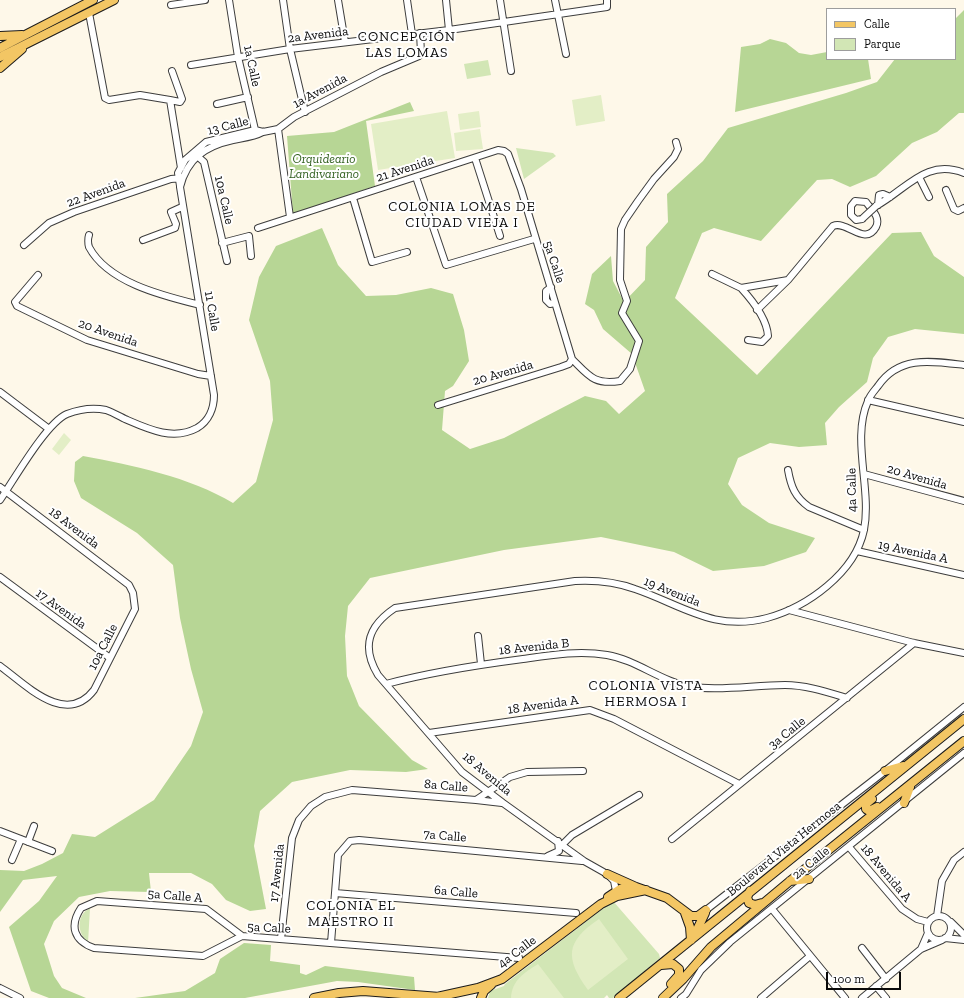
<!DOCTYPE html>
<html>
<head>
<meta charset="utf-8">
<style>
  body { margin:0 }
  #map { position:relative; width:964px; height:998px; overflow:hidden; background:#fef8e9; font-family:"Zilla Slab",serif }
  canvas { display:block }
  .legend { position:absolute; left:826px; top:8px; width:130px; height:52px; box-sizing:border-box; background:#fff; border:1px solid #9d9d9d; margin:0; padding:5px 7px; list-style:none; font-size:12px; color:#0a0a0a }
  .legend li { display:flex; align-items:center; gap:8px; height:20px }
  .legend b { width:20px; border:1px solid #9d9d9d }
  .scale { position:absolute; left:826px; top:972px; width:75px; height:18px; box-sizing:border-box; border:2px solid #0a0a0a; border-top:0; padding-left:5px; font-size:12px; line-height:14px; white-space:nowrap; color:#0a0a0a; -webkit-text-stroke:3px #fff; paint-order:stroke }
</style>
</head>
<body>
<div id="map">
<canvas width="964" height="998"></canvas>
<ul class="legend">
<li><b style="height:5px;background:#f3c664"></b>Calle</li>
<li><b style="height:11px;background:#d2e6b5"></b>Parque</li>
</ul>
<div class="scale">100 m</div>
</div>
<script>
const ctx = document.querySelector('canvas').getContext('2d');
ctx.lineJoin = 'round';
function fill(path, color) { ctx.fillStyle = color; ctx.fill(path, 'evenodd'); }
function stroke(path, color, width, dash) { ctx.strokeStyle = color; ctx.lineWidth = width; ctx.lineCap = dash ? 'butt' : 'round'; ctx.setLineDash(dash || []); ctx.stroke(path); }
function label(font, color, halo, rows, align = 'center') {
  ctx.font = font + ' "Zilla Slab",serif'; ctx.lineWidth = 4; ctx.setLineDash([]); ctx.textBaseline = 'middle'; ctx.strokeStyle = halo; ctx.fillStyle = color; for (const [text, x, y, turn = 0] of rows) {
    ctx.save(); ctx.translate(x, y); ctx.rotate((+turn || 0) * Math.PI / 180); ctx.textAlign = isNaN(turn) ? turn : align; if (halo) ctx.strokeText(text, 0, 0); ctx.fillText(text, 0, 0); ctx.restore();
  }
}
fill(new Path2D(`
  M488 60 491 75 467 79 464 64Z
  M516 148 553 153 556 156 524 179Z
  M613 901 659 954 660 958 613 998H609L607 995 604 998H488L490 991 504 986 505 984Z
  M90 908 88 943C77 933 76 915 90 908Z`), '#d2e6b5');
fill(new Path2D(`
  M964 10V113H959L937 132 912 143 876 176 850 187 832 179 817 180 761 241 714 228 702 233 675 298 757 375 892 233 921 232 934 256 964 277V334L915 329 888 337 873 358 867 382 839 407 825 423 827 445 799 447 770 443 738 458 728 484 742 505 769 523 815 538 806 552 764 566 713 571 674 552 601 537 504 550 370 578 348 606 345 636 347 676 359 706 412 760 428 769 406 772 350 770 292 782 260 811 254 846 266 909 250 911 226 900 212 884 191 873H149L151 892 110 891 79 897 54 921 44 944 54 976 62 988 86 998H49L31 991 9 927 39 901 57 876 23 880 0 912V870L24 871 42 864 63 853 72 834 95 837 154 800 191 746 203 712 191 669 180 618 173 565 137 533 81 498 74 481 75 462 83 456C132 465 190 477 233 503L256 482 273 420 270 381 249 320 259 277 276 246 322 228 338 265 366 296 396 295 431 288 453 294 464 330 469 361 453 386 445 391 442 430 470 449 504 438 585 396 606 401 619 414 645 391 632 354 603 329 594 310 585 304 592 274 611 256 613 281 624 302 645 280 646 247 668 222 667 194 703 161 728 128 846 93 877 82 895 59H955V19Z
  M770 39 786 43 799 53 811 55 827 52V59H868L871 79 735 112 741 47 760 44Z
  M410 102 414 111 366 121 375 186 293 214 287 136 334 132Z
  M244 943 271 945 270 961 300 965V973L306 975 325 966 414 977 415 990 358 982 337 981 245 998H135L185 991 215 973 220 959Z`), '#b7d695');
fill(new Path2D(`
  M601 95 605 121 576 126 572 100Z
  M447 111 455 158 378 170 371 124Z
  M479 111 481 127 460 130 458 114Z
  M480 129 483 149 456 151 454 133Z
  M64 433 71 440 59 455 52 449Z
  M599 919 628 959 588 990C565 958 565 942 599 919Z
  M538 964 564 998H511C512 980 524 973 538 964Z`), '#e3eec6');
const minor = new Path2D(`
  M229 0 238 57 256 134
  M283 0 290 49 305 112
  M338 0 345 42
  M407 0 412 34
  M446 0 449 30
  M500 0 511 71
  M555 0 566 54
  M171 5 205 0
  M89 13 105 98 109 100 140 95 170 100 181 168
  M191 65 290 49 449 30 607 7V0
  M170 100 180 102 182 99 172 71
  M217 104 248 97
  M278 129 290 217
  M196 155 204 162 227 261
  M475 158 500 236
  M416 177 446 265 534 239
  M919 177 929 197
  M180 186 178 173 185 160 206 142 255 130 263 132 278 129 294 117 381 72 419 56 421 53 420 33
  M946 190 954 209 958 211 964 208
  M353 198 372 262 407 252
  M878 205 879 195 883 194 890 197
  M876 206C907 189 926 158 964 173
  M258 228 498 150 504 151 508 154 521 189 572 359
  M89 235C88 238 88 244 89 247 108 283 164 296 200 305
  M143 240 175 228 176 224 171 212 182 207
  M222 243 249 236 251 256
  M24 245 49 223 74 212 171 179 182 178
  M712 274 741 288 788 280 833 226C847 220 865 247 876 227 881 217 871 209 866 202L855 201 851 206V215L856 220 862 219
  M38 275 15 302 17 306 87 340 198 374 211 376
  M551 287 546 291V300L550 304 555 303
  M741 288C752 300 767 319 768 336L762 342 748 340
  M757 310 788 280
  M572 359C589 376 594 385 620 381L630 369 639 341 622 313 627 301 620 280 621 229 625 220 638 201 654 179 674 157 678 149 676 142
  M0 392 49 429
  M868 400 964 422
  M438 405 561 367 569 364 572 359
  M788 470C791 487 795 497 809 507L864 530
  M864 474 964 501
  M0 487 129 585 133 593 135 609 94 690C66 727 26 685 0 666
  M0 500C14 480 46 423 67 414 80 409 92 407 106 410 112 412 119 416 125 419 148 429 173 441 197 428 209 421 214 408 214 395L180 187C187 159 205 146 233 140 243 138 254 137 263 132
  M857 551 964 575
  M0 577 110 658
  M789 610 914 643 964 653
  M478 636 481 664
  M386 684C431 672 477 665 523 659 550 655 579 650 607 655 637 660 661 682 692 687 723 691 754 685 785 685 806 685 827 692 847 698
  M429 733 590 710 614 719 739 784
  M476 800 502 803
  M0 831 52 851
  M672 839 914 643
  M28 842 34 826
  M562 845 572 835 639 795
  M849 847 902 909 917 919 928 922
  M548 856 559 851 558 841
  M12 860 21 839
  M616 891 614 881 607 874 584 861 503 803 462 772 378 675C361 647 368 626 395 608L575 581C594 580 616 582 635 589 682 605 714 632 767 618 807 607 855 573 864 530 872 489 851 439 868 401 870 395 875 390 878 386 899 355 932 361 964 365
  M335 893 576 913
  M772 909 845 998
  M706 910 885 771 964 707
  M927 928a12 12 0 1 1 24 0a12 12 0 1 1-24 0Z
  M937 916 942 881 954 860 964 852
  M951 922 964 935
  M242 936 206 909 97 901 81 908C69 926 74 941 94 948L203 956 242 936 519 958
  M945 938 964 940
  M281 939 292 838 299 820 311 806 325 797 352 790 476 800 510 777 527 772 583 771
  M331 943 338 855 350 841 359 840 582 861
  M862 948 886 979
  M921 949 928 933
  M876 986 886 998
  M0 988 20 998
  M681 998 686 994 701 970 730 942 964 753
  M761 998 810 956
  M862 998 921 949 942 940`);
const major = new Path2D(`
  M0 36 22 35
  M0 48 93 0
  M0 57 114 0
  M0 68 22 49
  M885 771 903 766
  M872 799 866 804V809L869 811 877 807
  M904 803 910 787
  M607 874 636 887 667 898 691 916H698L706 910
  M790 881 809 879
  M750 891 747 897 749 903 755 905 762 903
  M608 897 620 889 635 887
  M685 913 690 927 691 940
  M694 936 705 913
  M661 965 673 964 679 969V975L671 984
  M437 997 478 988 502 979 601 904 617 896 646 890
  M314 998 339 993 363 991 440 997
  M481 998 484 991 491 985
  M619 998 964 719
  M663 998 683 979 711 947 790 881 964 741`);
stroke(minor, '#3d3d3d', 8);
stroke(major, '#1b1b1b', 10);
stroke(minor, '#fff', 6);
stroke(major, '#f3c664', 8);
const minorBridge = new Path2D(`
  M862 219 876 206`);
stroke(minorBridge, '#3d3d3d', 8, []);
stroke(minorBridge, '#fff', 6);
label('13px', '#0a0a0a', '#fff', [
  ["2a Avenida",318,35,-7],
  ["1a Calle",252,66,78],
  ["1a Avenida",320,91,-28],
  ["13 Calle",228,126,-14],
  ["21 Avenida",405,169,-18],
  ["22 Avenida",96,193,-20],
  ["10a Calle",224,200,77],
  ["5a Calle",554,262,72],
  ["11 Calle",212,311,80],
  ["20 Avenida",108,333,19],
  ["20 Avenida",503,373,-16],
  ["20 Avenida",917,477,16],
  ["4a Calle",852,490,-91],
  ["18 Avenida",74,528,37],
  ["19 Avenida A",913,552,12],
  ["19 Avenida",672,592,22],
  ["17 Avenida",61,609,36],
  ["10a Calle",103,647,-63],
  ["18 Avenida B",534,647,-6],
  ["18 Avenida A",543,705,-8],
  ["3a Calle",787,733,-39],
  ["18 Avenida",487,774,40],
  ["8a Calle",446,786,5],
  ["7a Calle",445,836,5],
  ["Boulevard Vista Hermosa",784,849,-39],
  ["2a Calle",811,863,-39],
  ["17 Avenida",277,873,-84],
  ["18 Avenida A",886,873,50],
  ["6a Calle",456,892,5],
  ["5a Calle A",175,896,5],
  ["5a Calle",269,928,3],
  ["4a Calle",517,952,-37]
]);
label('italic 13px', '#305f1e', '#fff', [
  ["Orquideario",324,159],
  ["Landivariano",324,174]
]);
ctx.letterSpacing = '1px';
label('14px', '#0a0a0a', '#fff', [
  ["CONCEPCIÓN",407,37],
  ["LAS LOMAS",407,53],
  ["COLONIA LOMAS DE",462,207],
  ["CIUDAD VIEJA I",462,223],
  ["COLONIA VISTA",646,686],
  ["HERMOSA I",646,702],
  ["COLONIA EL",351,906],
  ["MAESTRO II",351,922]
]);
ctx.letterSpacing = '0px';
</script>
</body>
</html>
